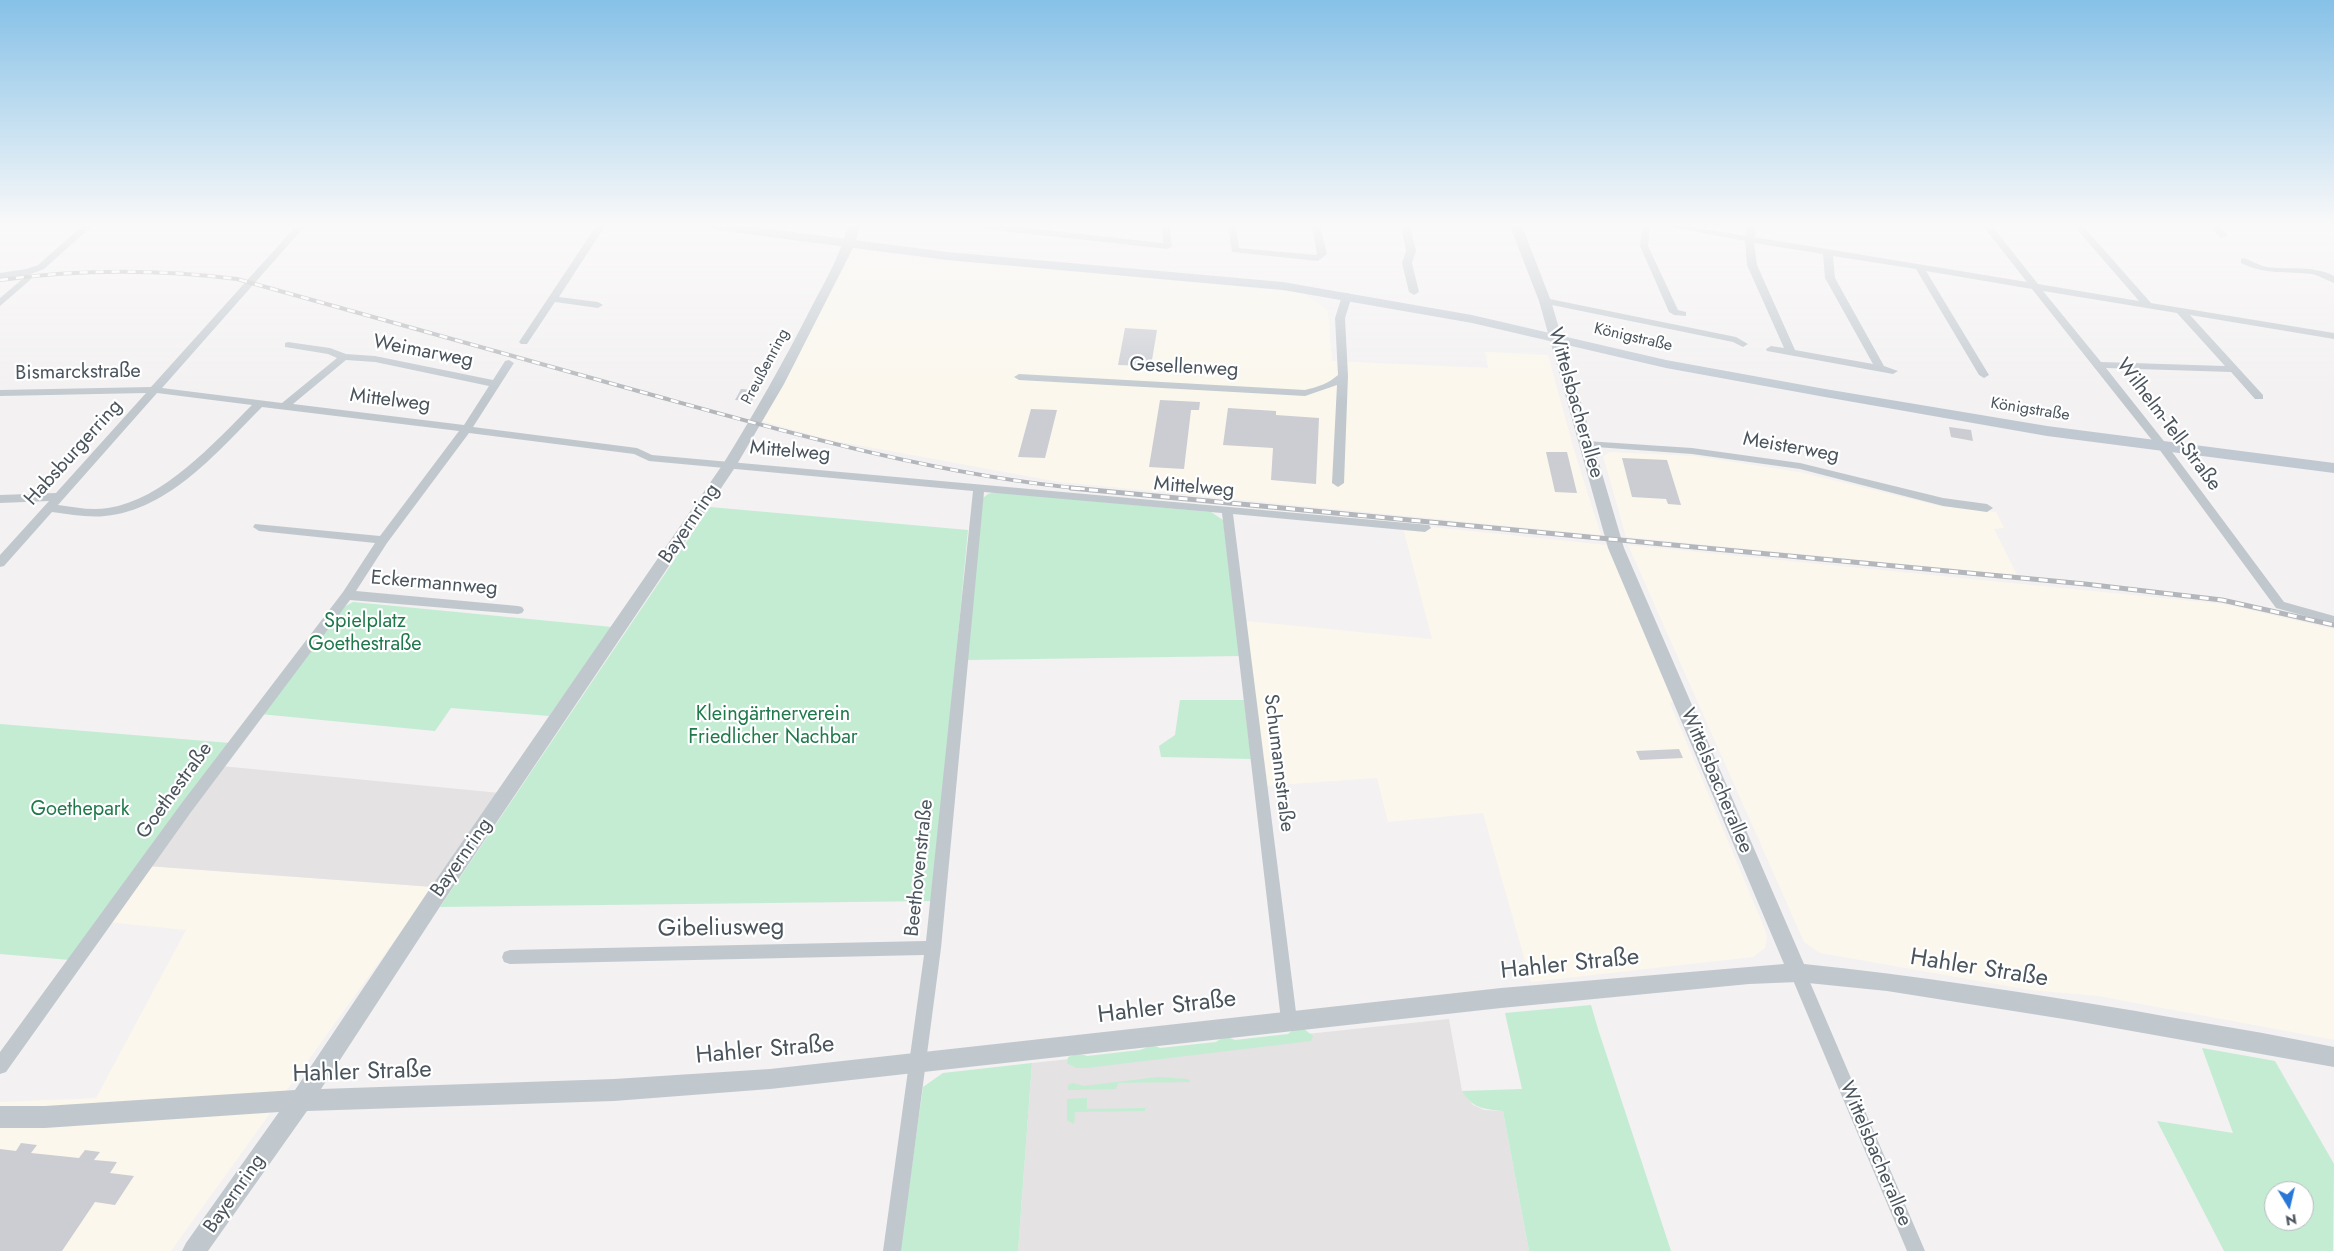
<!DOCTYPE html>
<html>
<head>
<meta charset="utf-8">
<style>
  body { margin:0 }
  #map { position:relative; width:2334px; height:1251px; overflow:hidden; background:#f3f1f1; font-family:Jost,sans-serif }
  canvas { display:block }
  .north { position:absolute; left:2264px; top:1181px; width:50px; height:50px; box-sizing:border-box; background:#fff; border:1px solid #b7bbbe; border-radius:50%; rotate:171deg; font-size:14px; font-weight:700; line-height:20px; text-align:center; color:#4a545d }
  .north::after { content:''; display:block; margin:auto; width:18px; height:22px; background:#2876d5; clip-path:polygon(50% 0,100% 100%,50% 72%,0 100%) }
</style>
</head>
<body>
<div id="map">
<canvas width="2334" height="1251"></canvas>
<div class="north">N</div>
</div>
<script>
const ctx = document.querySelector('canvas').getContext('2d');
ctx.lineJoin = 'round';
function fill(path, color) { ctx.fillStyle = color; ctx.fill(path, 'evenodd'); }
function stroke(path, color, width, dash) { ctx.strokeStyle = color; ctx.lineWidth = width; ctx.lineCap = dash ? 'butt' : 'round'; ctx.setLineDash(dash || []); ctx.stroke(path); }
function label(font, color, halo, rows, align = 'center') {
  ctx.font = font + ' Jost,sans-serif'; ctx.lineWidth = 4.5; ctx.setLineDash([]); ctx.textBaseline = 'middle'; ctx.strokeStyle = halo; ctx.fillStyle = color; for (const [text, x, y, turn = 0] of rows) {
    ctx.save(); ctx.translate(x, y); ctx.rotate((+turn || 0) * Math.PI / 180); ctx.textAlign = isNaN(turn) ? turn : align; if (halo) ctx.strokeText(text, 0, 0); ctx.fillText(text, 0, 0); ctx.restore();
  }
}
fill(new Path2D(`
  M852 250 1303 293 1328 311 1332 361 1488 368 1485 352 1548 355 1574 450 1601 535 1059 482 830 440 761 421Z
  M1610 452 1695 456 1799 472 1940 506 1996 512 2004 528 1994 529 2017 575 1626 537 1603 456Z
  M1402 524 1607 545 1674 702 1670 703 1764 927 1767 937 1765 948 1753 957 1531 982 1483 813 1388 822 1377 778 1264 786 1246 621 1432 639Z
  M1628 545 2224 604 2334 629V1040L2098 996 2030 990 1820 953 1804 942Z
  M147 866 433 887 171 1251H0V1102L96 1098 186 930 107 922Z`), '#fbf7ec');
fill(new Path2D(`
  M221 766 500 793 433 887 147 866Z
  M1449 1019 1462 1091 1473 1105 1484 1110 1503 1111 1529 1251H1018L1032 1063Z`), '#e4e2e2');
fill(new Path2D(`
  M995 492 1211 512 1223 520 1241 656 965 660 983 498 988 494Z
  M710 507 968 530 933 901 440 907Z
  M353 602 612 627 549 716 451 708 435 731 260 714 344 607Z
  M1180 700H1244L1251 759 1161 757 1159 746 1175 735Z
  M0 724 230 743 70 960 0 954Z
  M1591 1005 1598 1029 1671 1251H1529L1503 1111C1484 1109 1473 1109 1462 1091L1522 1089 1505 1013Z
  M1304 1029 1313 1036 1311 1041 1086 1068H1076L1067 1063 1068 1057C1075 1054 1080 1053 1087 1056L1140 1050C1148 1048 1150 1043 1160 1048L1216 1042C1223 1037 1226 1036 1235 1040L1288 1034 1293 1030Z
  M2202 1048 2275 1061 2334 1164 2333 1251H2224L2157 1121 2233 1133ZM2274 1191H2304V1221H2274Z
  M1032 1063 1018 1251H900L923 1087 943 1073Z
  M1158 1077 1188 1079 1190 1082 1118 1083 1116 1089 1068 1090V1085L1073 1083 1084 1086Z
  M1087 1098V1109L1145 1108V1111L1075 1112 1074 1124 1067 1120V1099Z`), '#c3ecd3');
fill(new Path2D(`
  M1125 328 1157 330 1151 366 1118 365Z
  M741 389 757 390 752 401 735 400Z
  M1160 400 1200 402 1199 410H1191L1184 469 1149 467Z
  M1228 408 1276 411V415L1319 418 1316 484 1271 480 1273 448 1223 445Z
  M1031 409 1057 410 1045 458 1018 457Z
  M1949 427 1971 430 1973 441 1951 437Z
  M1546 452H1567L1577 493 1555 492Z
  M1622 458 1667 460 1681 505 1668 504 1666 499 1632 497Z
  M1679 749 1683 758 1640 760 1636 751Z
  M21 1143 37 1145 31 1153 79 1158 85 1150 100 1152 94 1160 117 1162 110 1173 134 1176 115 1205 95 1202 62 1251H0V1149L16 1151Z`), '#cbcdd3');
fill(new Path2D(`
  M82 226H92L44 269 28 275 0 279V273L26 269 38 265Z
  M296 226H305L162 388 282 403 337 358 328 354 285 347V343L288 342 330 348 346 354 375 356 493 380 505 361 509 360 514 363 473 427 637 448 652 455 1429 525 1431 528 1425 532 1233 514 1297 1020 1295 1025 1289 1028 1283 1025 1281 1020 1222 513 984 492 941 948 901 1251H883L924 955 510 964 504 962 502 957 504 952 510 950 926 941 973 491 649 461 634 454 469 433 387 543 356 591 518 606 522 607 524 610 522 613 518 614 350 600 191 812 6 1072 0 1074V1052L181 804 343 592 375 543 259 531 253 527 255 524 380 536 459 431 262 407C220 449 170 510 105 516 88 518 70 514 52 512L4 566 0 567V555L49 501 0 503V495L56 493 146 393 0 396V390L151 387ZM346 360 375 362 489 386 464 425 293 404ZM157 393 252 405C214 443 163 500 108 508 91 511 74 507 58 505Z
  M596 226H605L559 297 598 302 603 305 598 308 555 302 527 344H521L519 342Z
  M979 226H1011L1163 243 1162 226H1170L1172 246 1168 249 983 229Z
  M1228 226H1236L1239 248 1316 255 1317 254 1312 226H1320L1327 254 1318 261 1232 252Z
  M1401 226H1410L1416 251 1412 263 1419 292 1414 295 1409 292 1402 263 1406 251Z
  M1642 226H1650L1648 246 1678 310 1686 312V316L1674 315 1669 312 1640 246Z
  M1666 226H1689L1746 236 1745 226H1754L1756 234 1754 237 2027 282 1983 226H1992L2038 284 2139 301 2074 226H2083L2151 303 2334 333V339L2190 315 2263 395V399H2255L2231 372 2106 368 2167 445 2284 602 2334 616V624L2276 608 2159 449 2032 289 1926 271 1989 375 1984 378 1979 375 1916 269 1833 256 1835 278 1884 366 1898 371 1893 374 1767 351 1766 349 1771 346 1784 348 1747 265 1745 241ZM1754 243 1823 254 1825 278 1873 364 1795 350 1757 265ZM2043 291 2177 313 2225 366 2101 362Z
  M2210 226H2219L2228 236 2221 238Z
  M2244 258C2252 261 2258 265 2267 267 2290 270 2313 265 2334 276V283C2326 280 2320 276 2312 274 2287 271 2264 275 2241 263V259Z
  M26 276 31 279 29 281 0 306V298Z
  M1347 293 1352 296 1345 318 1348 376 1344 483 1338 487 1332 483 1337 385 1305 396 1019 380 1014 377 1019 374 1305 390C1317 387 1328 384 1338 375L1335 318 1342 296Z
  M1545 298 1736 337 1748 344 1743 347 1733 342 1542 303V299Z
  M1586 441 1692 448 1800 463 1943 498 1987 504 1993 508 1987 512 1943 506 1800 469 1692 454 1582 446 1581 444Z
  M1798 966 1804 968 1806 973 1925 1251H1907L1790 973 1792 968Z`), '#c0c8ce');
fill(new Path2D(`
  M848 226H860L855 244 784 384 736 466 443 902 321 1089 614 1079 770 1069 1501 988 1784 964 1608 548 1539 301 1510 226H1522L1551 301 1624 548 1804 964C1915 975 2026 993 2136 1011 2202 1023 2268 1033 2334 1047V1067L2070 1020 1887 991 1798 982 1749 984 1501 1008 770 1089 614 1101 307 1111 208 1251H182L186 1243 279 1112 45 1128H0V1106H45L295 1090 429 890 723 464C754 414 783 363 810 310 824 283 840 256 848 226Z`), '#c0c8ce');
fill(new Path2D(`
  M709 226H747L947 252 1283 282 1472 315 1666 360 1825 389 2047 426 2334 463V473L2047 436 1825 397 1666 368 1472 323 1283 290 947 260 715 230Z`), '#c0c9d2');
const railFar1 = new Path2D(`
  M0 280C80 269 157 269 237 279 377 318 516 357 656 396 797 435 938 475 1085 489`);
const rail = new Path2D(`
  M1071 488 2085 584 2222 600 2334 625`);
stroke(railFar1, '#b3b6ba', 4);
stroke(rail, '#b3b6ba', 5);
stroke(railFar1, '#fff', 2.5, [8]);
stroke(rail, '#fff', 3, [9]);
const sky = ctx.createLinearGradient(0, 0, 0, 402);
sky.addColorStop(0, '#86c1e7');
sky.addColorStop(0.56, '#faf9f9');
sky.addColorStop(1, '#faf9f900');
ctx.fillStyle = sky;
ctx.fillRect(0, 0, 2334, 402);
label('16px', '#4a545d', '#fff', [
  ["Königstraße",1633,338,13],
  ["Preußenring",766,367,-62],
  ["Königstraße",2030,410,9]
]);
label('20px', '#4a545d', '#fff', [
  ["Weimarweg",423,352,11],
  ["Gesellenweg",1184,368,3],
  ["Bismarckstraße",78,373,-1],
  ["Mittelweg",390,401,7],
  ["Wittelsbacherallee",1575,403,74],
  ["Wilhelm-Tell-Straße",2168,425,53],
  ["Meisterweg",1791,448,10],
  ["Mittelweg",790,452,5],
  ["Habsburgerring",74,453,-48],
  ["Mittelweg",1194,488,5],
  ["Bayernring",690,524,-56],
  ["Eckermannweg",434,584,5],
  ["Schumannstraße",1278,763,83],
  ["Wittelsbacherallee",1716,781,67],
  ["Goethestraße",175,791,-54],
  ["Bayernring",462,858,-55],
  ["Beethovenstraße",920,868,-84],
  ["Wittelsbacherallee",1875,1154,67],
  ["Bayernring",235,1194,-55]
]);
label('20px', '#1f794b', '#fff', [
  ["Spielplatz",365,622],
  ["Goethestraße",365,645],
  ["Kleingärtnerverein",773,715],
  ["Friedlicher Nachbar",773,738],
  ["Goethepark",80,810]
]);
label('24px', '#4a545d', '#fff', [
  ["Gibeliusweg",721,929,-1],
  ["Hahler Straße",1570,965,-6],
  ["Hahler Straße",1979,969,9],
  ["Hahler Straße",1167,1008,-7],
  ["Hahler Straße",765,1051,-5],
  ["Hahler Straße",362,1073,-2]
]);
</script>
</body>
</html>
